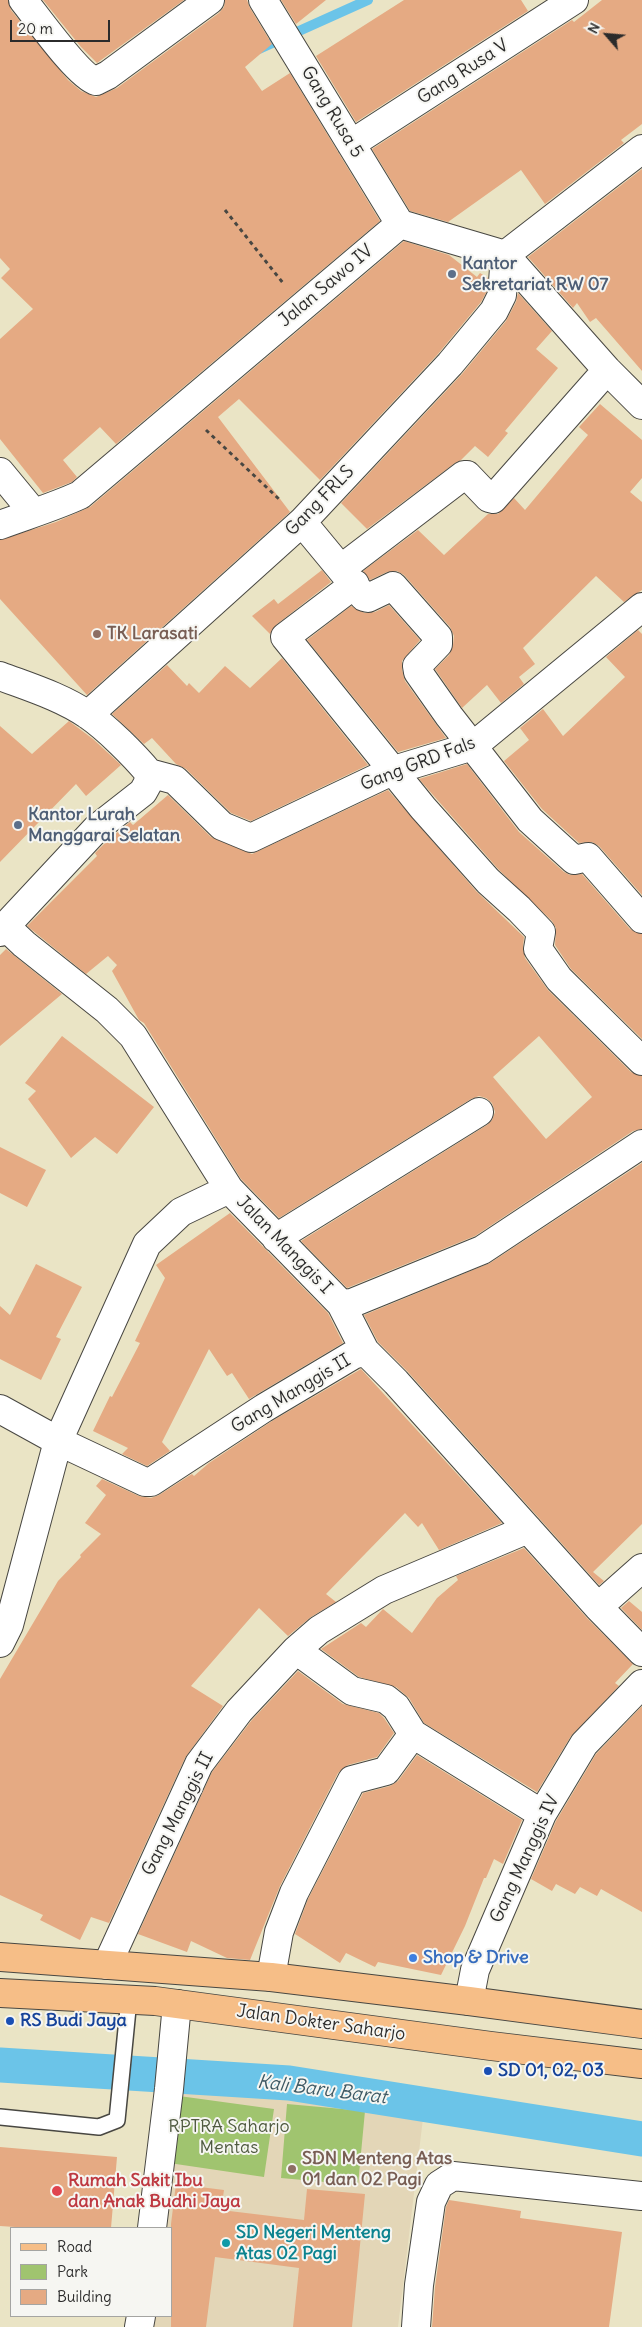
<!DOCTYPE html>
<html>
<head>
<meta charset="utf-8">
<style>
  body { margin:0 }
  #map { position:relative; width:642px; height:2327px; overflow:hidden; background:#eae4c5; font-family:Delius,sans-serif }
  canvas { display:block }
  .legend { position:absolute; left:10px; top:2227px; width:162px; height:90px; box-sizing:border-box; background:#f6f6f2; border:1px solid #a5a5a2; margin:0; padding:6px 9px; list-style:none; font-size:15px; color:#2b2b2b }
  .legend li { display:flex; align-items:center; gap:10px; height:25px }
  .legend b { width:25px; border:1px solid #a5a5a2 }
  .north { position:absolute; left:582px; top:10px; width:50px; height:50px; -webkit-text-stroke:4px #f6f6f2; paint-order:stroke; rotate:297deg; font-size:14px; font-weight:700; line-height:20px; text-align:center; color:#2b2b2b }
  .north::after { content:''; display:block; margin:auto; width:18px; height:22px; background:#2b2b2b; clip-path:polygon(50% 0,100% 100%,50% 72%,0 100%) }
  .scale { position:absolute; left:10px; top:20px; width:100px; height:22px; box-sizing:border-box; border:2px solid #2b2b2b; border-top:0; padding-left:6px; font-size:15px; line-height:18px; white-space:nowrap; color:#2b2b2b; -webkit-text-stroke:4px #f6f6f2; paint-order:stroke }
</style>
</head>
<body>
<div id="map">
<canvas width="642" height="2327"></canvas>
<ul class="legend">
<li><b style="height:6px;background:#f6be87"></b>Road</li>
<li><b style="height:14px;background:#a0c46f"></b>Park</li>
<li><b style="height:14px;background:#e5aa83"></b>Building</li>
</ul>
<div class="north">N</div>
<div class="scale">20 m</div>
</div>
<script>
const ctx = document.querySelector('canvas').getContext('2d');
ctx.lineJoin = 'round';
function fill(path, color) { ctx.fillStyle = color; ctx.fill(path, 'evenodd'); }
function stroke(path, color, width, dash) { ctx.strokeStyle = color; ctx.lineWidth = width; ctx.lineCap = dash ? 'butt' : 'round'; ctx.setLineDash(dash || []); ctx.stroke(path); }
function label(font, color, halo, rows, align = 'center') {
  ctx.font = font + ' Delius,sans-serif'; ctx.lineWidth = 4; ctx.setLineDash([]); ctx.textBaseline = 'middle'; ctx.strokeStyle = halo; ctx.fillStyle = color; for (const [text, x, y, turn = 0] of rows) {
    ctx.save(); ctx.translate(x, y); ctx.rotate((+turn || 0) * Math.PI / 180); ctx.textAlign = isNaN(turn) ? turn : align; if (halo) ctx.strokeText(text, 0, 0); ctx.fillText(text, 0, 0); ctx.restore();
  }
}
fill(new Path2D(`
  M177 2081 424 2110 398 2327H148L149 2316H171V2228H160Z`), '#e3d6b7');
fill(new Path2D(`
  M179 2096 274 2109 264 2177 169 2163Z
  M287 2104 365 2111 358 2185 281 2178Z`), '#a0c46f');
stroke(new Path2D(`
  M259 49 368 0`), '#6bc4e8', 10);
stroke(new Path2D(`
  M0 2065 289 2083 642 2139`), '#6bc4e8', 35);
fill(new Path2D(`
  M0 0H8L11 10 68 80 81 91 96 97 117 88 219 13 224 7 225 0H247L250 8 272 44 245 67 262 91 290 73 380 221 116 444 100 427 63 460 77 477 72 482 43 493 0 439V339L33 309 1 278 10 269 0 258Z
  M43 0H184L97 63 81 47Z
  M281 0H326L296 24Z
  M404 0H521L528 11 356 122 316 56Z
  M602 0H642V124L621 140 624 143 545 204 521 170 448 222 410 211 372 149 572 20 574 22Z
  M642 169V371L596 318 590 322 577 303 573 308 528 257Z
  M404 241 449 255 477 277 480 273 488 278 487 291 481 302 438 354 320 480 239 399 218 417 290 512 87 695 0 599V540L56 522 90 507Z
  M518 293 552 331 536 349 558 368 505 431 508 433 488 457 475 446 461 460 455 463 367 529 341 503 462 374 506 321 516 302Z
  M600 404 642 440V478L630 492 642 502V590L624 602 596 576 523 648 535 664 519 677 524 684 501 703 487 685 462 708 435 669 449 655 453 645 454 636 450 627 404 575 397 571 387 572 370 580 363 571 418 530 444 555 488 514H498L514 498 525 510 588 435 579 427Z
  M322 570 331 582 276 625 270 634 252 616 274 599 278 604Z
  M389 605 420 640 402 661V669L405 681 446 738 398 752 307 640 351 606 365 613 375 612Z
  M638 630 642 634V895L599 846 592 842 579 843 542 809 504 761 529 740 520 728 543 709 563 736 625 677 606 657Z
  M282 658 368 765 251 821 231 813 186 769 176 764 152 738 144 744 112 714 167 665 187 686 189 683 199 693 225 666 250 688Z
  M69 721 93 739 121 765 86 796 76 784 0 862V726L32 754Z
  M467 764 519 832 564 872 570 875 582 874 630 929 642 934V1039L571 969 555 945 556 928 552 921 499 870 419 779Z
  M388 790 476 891 524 937 523 947 525 958 548 990 631 1072 642 1076V1129L633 1131 475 1236 347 1288 301 1241 487 1125 492 1120 495 1112 492 1103 486 1098 479 1096 471 1099 279 1218 241 1179 144 1023 139 1020 112 971 117 965 108 956 86 974 27 926 97 856 95 853 108 840 130 822 133 825 168 795 211 837 252 854ZM539 1036 592 1097 546 1139 493 1077Z
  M6 949 62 994 0 1046V955Z
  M62 1036 154 1107 117 1154 95 1137 71 1158 28 1099 36 1091 25 1083Z
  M0 1147 46 1170 27 1207 0 1193Z
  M642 1163V1524L593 1572 604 1581 599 1585 408 1372 378 1342 364 1315 490 1263Z
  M230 1213 328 1313 343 1343 249 1399 232 1373 227 1376 209 1349 162 1442 170 1451 147 1466 122 1454 128 1448 93 1431 110 1396 112 1397 140 1343 135 1341 165 1278 156 1265Z
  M36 1264 82 1287 56 1337 61 1339 41 1380 0 1359V1306L10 1315Z
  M361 1369 502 1523 439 1550 422 1523 418 1527 405 1513 326 1594 336 1602 311 1617 288 1636 259 1608 191 1686 223 1706 185 1758 109 1923 91 1917 80 1940 40 1920 43 1915 0 1895V1679L58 1581 81 1557 80 1555 101 1534 85 1523 106 1495 96 1486 102 1479 139 1496 151 1498 159 1495 192 1474 194 1476 209 1463 272 1421Z
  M524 1548 587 1618 633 1664 615 1683 619 1686 571 1736 537 1792 424 1723 409 1698 396 1687 359 1677 321 1649 361 1623 366 1627 383 1609 412 1633 437 1598 458 1580 456 1576Z
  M629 1601 642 1612V1630L621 1608Z
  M298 1671 343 1704 379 1713 384 1718 394 1733 377 1757 348 1765 338 1773 280 1886 250 1960 227 1958 191 1941 187 1952 138 1934 212 1772 251 1721Z
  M642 1706V1912L601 1889 597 1896 580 1887 575 1894 556 1884 552 1891 531 1879 556 1821 596 1754Z
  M417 1755 522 1820 503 1864 494 1859 486 1878H484L465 1926 441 1975 378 1962 375 1967 346 1953 340 1963 295 1934 308 1899 363 1793 390 1786 398 1781Z
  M0 2147 117 2157 111 2228H30L0 2226Z
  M176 2184 224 2190 221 2210 304 2220 307 2189 365 2194 352 2327H293L299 2268 215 2257 206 2327H171V2224Z
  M449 2200 521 2211 520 2218 622 2232 609 2327H432L435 2287 446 2207Z`), '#e5aa83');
const lane = new Path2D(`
  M0 2117 99 2127 117 2120 129 1999`);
const street = new Path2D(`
  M23 0C36 16 79 77 96 81L108 75 210 0
  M263 0 400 224
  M351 144 574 0
  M0 472 33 512
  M302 522 364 597 368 598 393 586 438 637V644L417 666 418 672 449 716 530 820 574 860 588 857 642 919
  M0 525C27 515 54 507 80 495L400 224 505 255 607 370 642 405
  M342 568 464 475H467L489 498 493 499 607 370
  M355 584 285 637 423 808 488 881 519 909 541 932 538 949 559 979 642 1061
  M0 676C29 687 62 697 88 715 107 728 134 755 149 773L148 783 143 792 97 828 0 932
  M88 715 302 522 450 364 494 311 502 295 505 255 642 149
  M149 773 175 780 222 826 251 838 394 770 473 746 642 607
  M5 926 24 944 107 1010 133 1036 229 1189
  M276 1238 479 1112
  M341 1304 352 1303 482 1250 642 1144
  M0 1409 58 1441 145 1482H151L264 1408 353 1355 365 1351 396 1382 598 1607 642 1652
  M598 1607 642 1568
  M0 1643 9 1625 58 1441 147 1244 181 1212 229 1189 341 1304 365 1351
  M296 1650 352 1691 386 1699 396 1707 413 1734
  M107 1965 199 1764 239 1711 296 1650 319 1630 384 1590 528 1529
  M271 1977 279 1932 294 1893 352 1780 386 1771 413 1734 542 1814
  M469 2001 475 1970 542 1814 584 1744 642 1684
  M152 2228 169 2089 177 2004
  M139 2327 141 2316
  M416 2327 419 2285 431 2202 439 2185 453 2176 642 2196`);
const primary = new Path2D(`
  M0 1957 271 1977 469 2001 642 2024
  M0 1993 155 2001 491 2046 642 2064`);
stroke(lane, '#484742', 18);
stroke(street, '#484742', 30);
stroke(primary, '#484742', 30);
stroke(new Path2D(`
  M225 210 283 283
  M206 430 280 500`), '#484742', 3, [4, 4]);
stroke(lane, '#fff', 15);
stroke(street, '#fff', 28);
stroke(primary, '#f6be87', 28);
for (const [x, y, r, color] of [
  [452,274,5,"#5c6f8a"],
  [97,634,5,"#8d6e63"],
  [18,825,5,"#5c6f8a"],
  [413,1958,5,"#3f7fe0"],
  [10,2021,5,"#1a4fb4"],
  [488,2071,5,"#1a4fb4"],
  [292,2169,5,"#8d6e63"],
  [57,2191,6,"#e0444e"],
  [226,2243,5,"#0f9aa8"]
]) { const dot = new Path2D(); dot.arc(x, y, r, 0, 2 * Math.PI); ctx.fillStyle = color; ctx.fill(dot); stroke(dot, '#f6f6f2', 2); }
label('18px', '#2b2b2b', '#f6f6f2', [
  ["Gang Rusa V",463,72,-33],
  ["Gang Rusa 5",332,112,59],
  ["Jalan Sawo IV",326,286,-40],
  ["Gang FRLS",320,501,-46],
  ["Gang GRD Fals",418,764,-21],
  ["Jalan Manggis I",284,1245,46],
  ["Gang Manggis II",291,1394,-31],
  ["Gang Manggis II",178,1814,-63],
  ["Gang Manggis IV",525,1859,-65],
  ["Jalan Dokter Saharjo",321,2023,8]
]);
label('bold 18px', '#4e5e75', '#f6f6f2', [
  ["Kantor",462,264],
  ["Sekretariat RW 07",462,285],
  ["Kantor Lurah",28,815],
  ["Manggarai Selatan",28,836]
], 'left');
label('bold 18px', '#785e54', '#f6f6f2', [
  ["TK Larasati",107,634],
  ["SDN Menteng Atas",302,2159],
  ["01 dan 02 Pagi",302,2180]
], 'left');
label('bold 18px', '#366cbe', '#f6f6f2', [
  ["Shop & Drive",423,1958]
], 'left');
label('bold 18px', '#164399', '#f6f6f2', [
  ["RS Budi Jaya",20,2021],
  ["SD 01, 02, 03",498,2071]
], 'left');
label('18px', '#4e593f', '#f6f6f2', [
  ["RPTRA Saharjo",229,2127],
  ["Mentas",229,2148]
]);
label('bold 18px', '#be3a42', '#f6f6f2', [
  ["Rumah Sakit Ibu",68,2181],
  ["dan Anak Budhi Jaya",68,2202]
], 'left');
label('bold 18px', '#0d838f', '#f6f6f2', [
  ["SD Negeri Menteng",236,2233],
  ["Atas 02 Pagi",236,2254]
], 'left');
label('italic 19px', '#3e5964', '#f6f6f2', [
  ["Kali Baru Barat",322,2090,7]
]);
</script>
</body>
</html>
